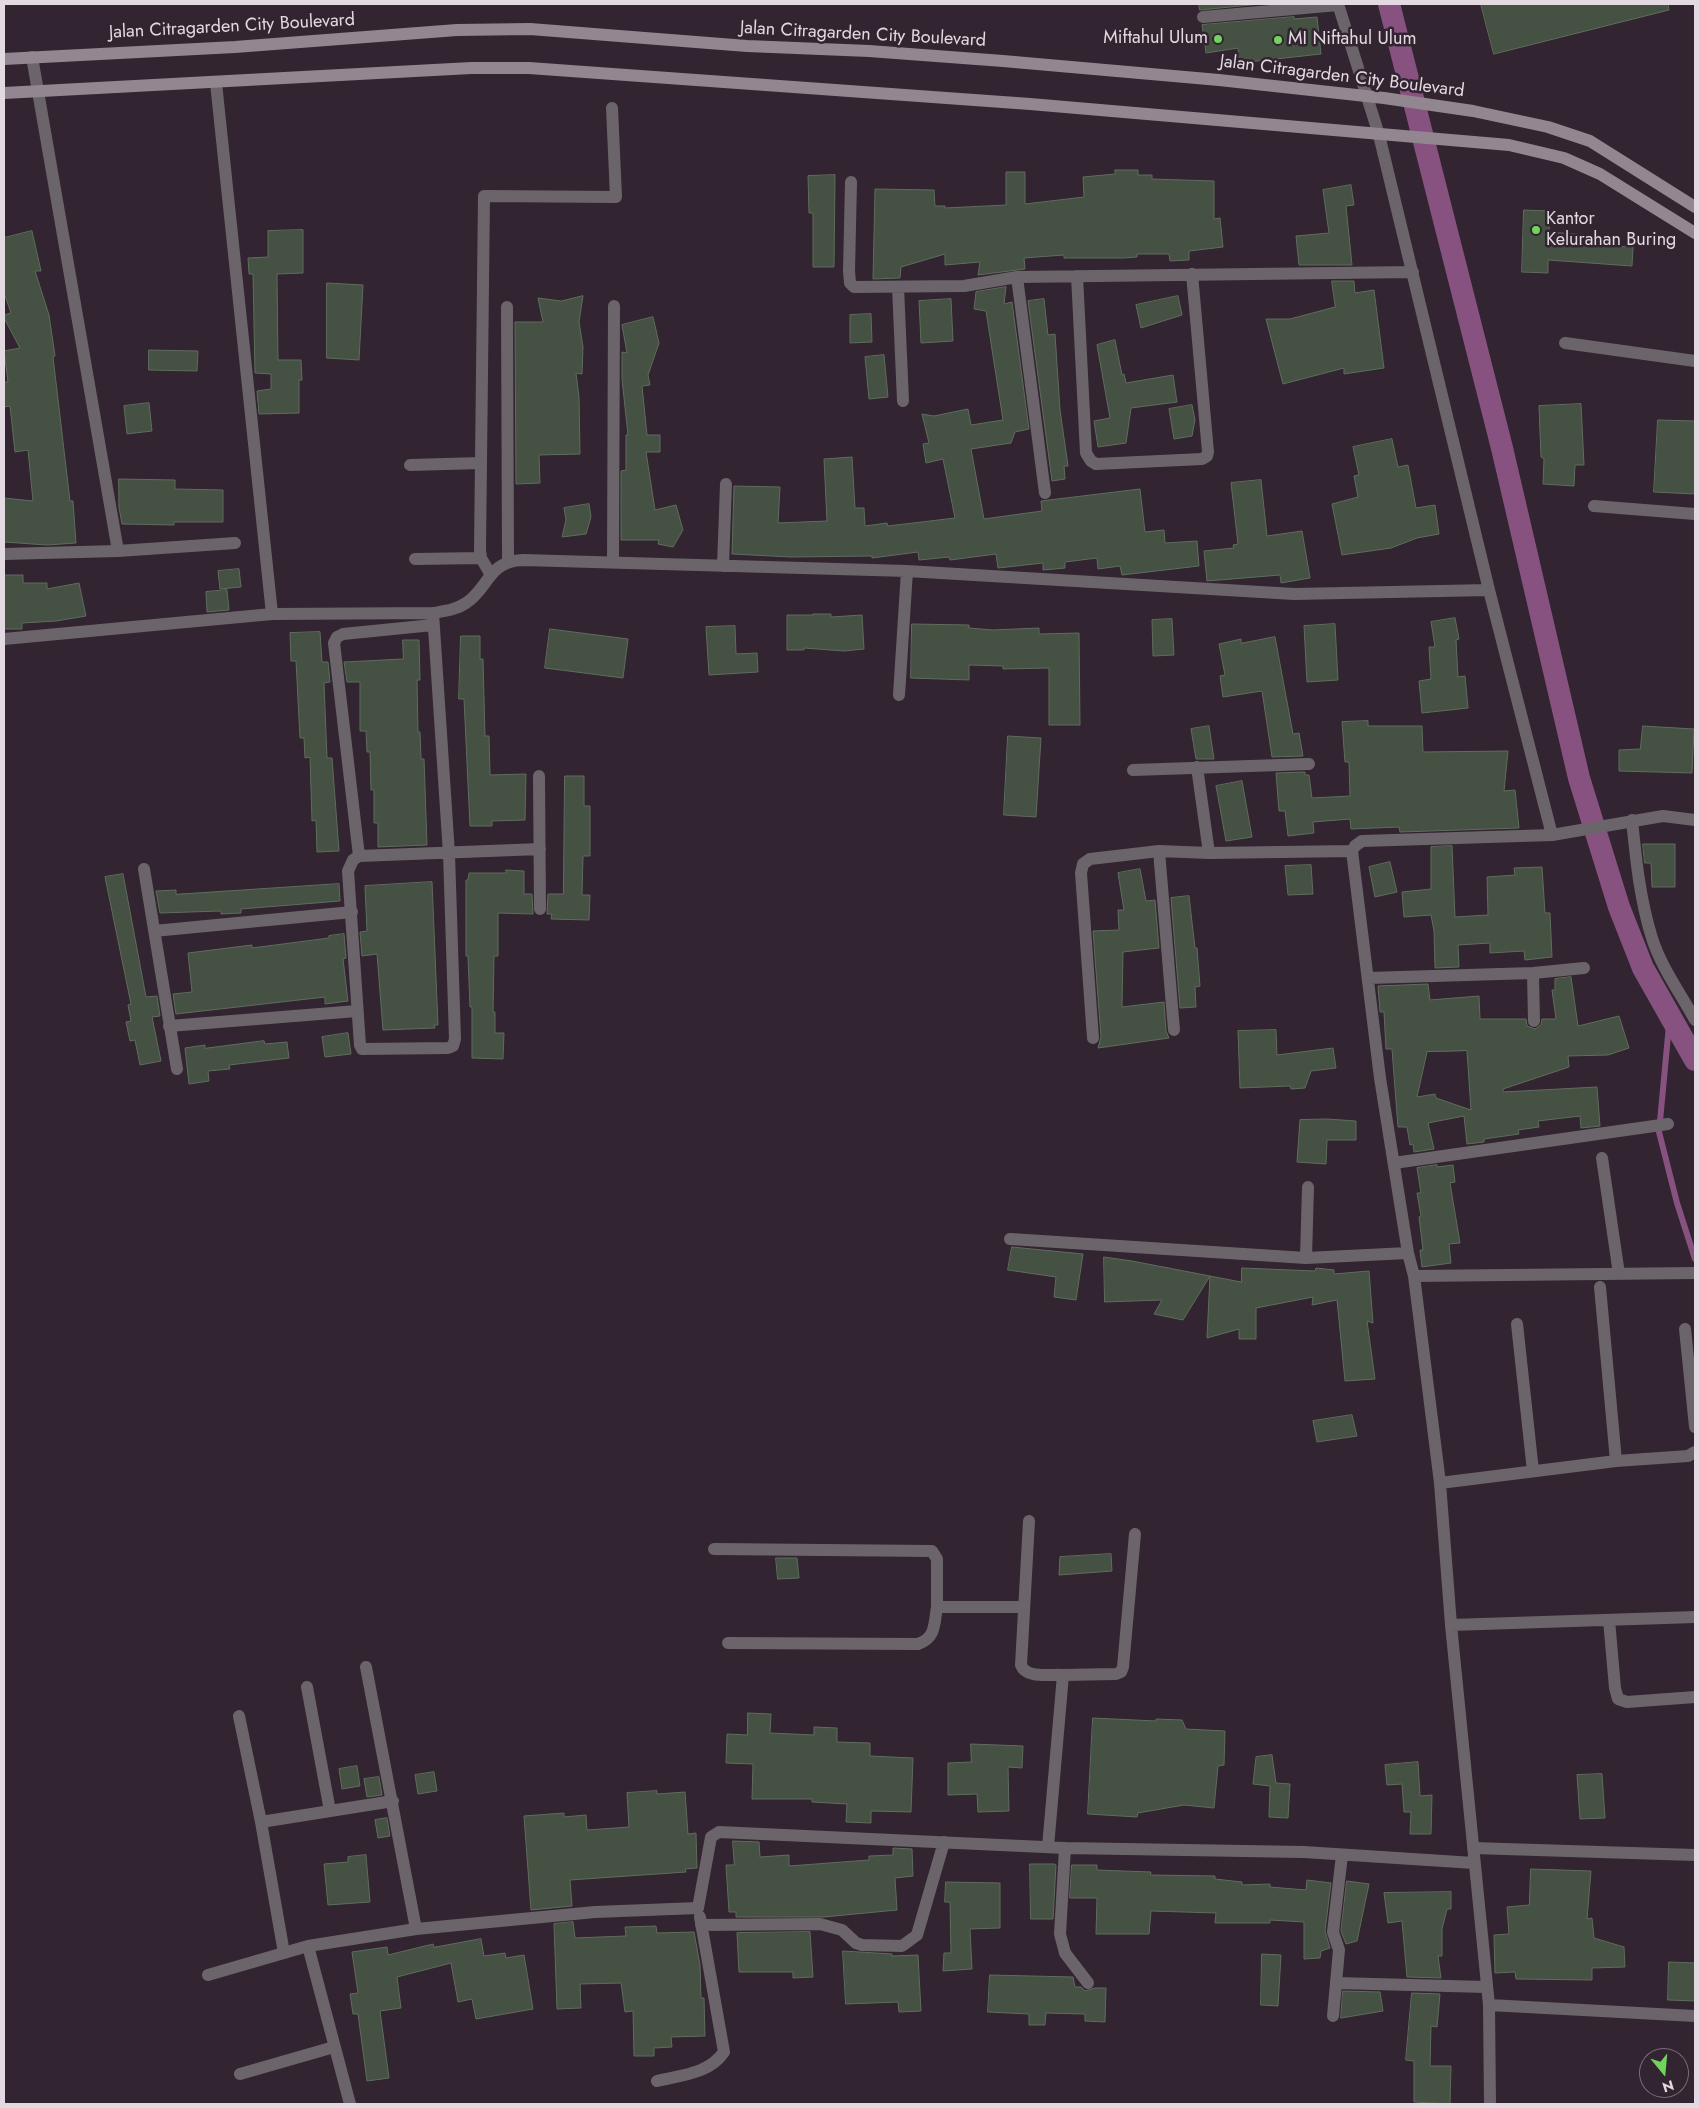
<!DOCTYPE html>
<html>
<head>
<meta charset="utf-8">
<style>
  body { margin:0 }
  #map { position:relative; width:1699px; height:2108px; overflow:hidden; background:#322430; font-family:Jost,sans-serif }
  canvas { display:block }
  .frame { position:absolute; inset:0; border:5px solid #e3d9e1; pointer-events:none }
  .north { position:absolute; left:1639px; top:2048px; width:50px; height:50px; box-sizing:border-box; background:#322430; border:1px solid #796c77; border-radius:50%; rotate:163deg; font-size:14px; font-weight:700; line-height:20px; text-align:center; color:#e3d9e1 }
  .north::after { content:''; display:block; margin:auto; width:18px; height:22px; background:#71d35e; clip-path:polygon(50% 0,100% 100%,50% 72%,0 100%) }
</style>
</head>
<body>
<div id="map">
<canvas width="1699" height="2108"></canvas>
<div class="frame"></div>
<div class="north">N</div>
</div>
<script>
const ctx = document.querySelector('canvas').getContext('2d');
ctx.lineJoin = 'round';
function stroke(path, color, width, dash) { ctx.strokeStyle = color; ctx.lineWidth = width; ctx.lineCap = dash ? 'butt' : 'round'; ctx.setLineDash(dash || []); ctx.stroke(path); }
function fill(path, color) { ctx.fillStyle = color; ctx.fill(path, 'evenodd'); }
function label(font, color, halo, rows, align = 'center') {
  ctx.font = font + ' Jost,sans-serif'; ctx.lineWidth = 5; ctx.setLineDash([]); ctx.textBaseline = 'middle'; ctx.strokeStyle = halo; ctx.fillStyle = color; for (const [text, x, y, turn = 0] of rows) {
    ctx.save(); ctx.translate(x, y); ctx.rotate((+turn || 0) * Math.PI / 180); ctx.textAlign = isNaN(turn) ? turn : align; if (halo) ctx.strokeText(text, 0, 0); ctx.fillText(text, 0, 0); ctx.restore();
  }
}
stroke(new Path2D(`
  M1670 1014 1659 1132 1677 1203 1695 1259`), '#885280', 6);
stroke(new Path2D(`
  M1389 4 1502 448 1579 778 1619 907 1643 968 1695 1060`), '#885280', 22);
const building = new Path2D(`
  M1199 4H1260L1200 10Z
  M1481 4H1668L1669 10 1494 54Z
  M1294 17V19L1317 17 1321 54 1239 63 1238 48 1206 53 1202 25Z
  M1115 170H1138V175H1152V179L1214 181V219L1220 218 1223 247 1189 251V260L1170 261 1169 254H1137V257L1124 258H1064V255L1024 258 1025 269 978 275 980 262 945 265V254L901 267 900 278 873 279 875 189 934 190 935 206H945V208L1006 205V172H1025V204L1084 197 1083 177 1115 174Z
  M835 175 834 267H813V213H809L808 176Z
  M1351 185 1354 205 1346 206 1352 265H1299L1296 236 1329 233 1323 190Z
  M1524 210 1550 211 1549 232 1611 237 1607 246 1633 247 1632 266 1548 260V273L1522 272Z
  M303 230V273L277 274 278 360H301L302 380H299V413L259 414 257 391 271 389V374L255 373 253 274H249L248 258 268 257V231Z
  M32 231 41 271H35L49 315 55 356 53 357 70 501H73L76 543 47 545 4 542V498L33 501 28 450 15 452 10 406 4 407V382H8L4 351 20 348 4 318V315L11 313 4 293V238Z
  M1332 281H1354L1355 293 1374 290 1384 368 1344 374V368L1283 384 1266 319H1290L1335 307Z
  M327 283 363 285 359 360 327 358Z
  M1006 287 1004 304 1012 302 1029 429 1015 432 1011 443 971 449 984 519 1042 511 1041 501 1140 489 1145 532 1164 530 1165 543 1197 541 1199 566 1122 575 1120 566 1098 569 1097 558 1065 562V568L1043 570V563L998 568 996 554 950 560 949 557 919 560 918 552 872 558V556L791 557 732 554 734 486 780 487 778 523 827 521 824 459 852 457 855 508H864L865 526 887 523 888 526 955 518 943 459 926 463 923 444 929 443 922 414 934 416 968 409 971 425 1003 420 986 311 974 309 976 292Z
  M583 296 579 322 583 347 582 374 576 373 579 397 580 454 539 455 540 483 516 484 515 322H543L538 298 561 301Z
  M1178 296 1182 315 1141 328 1136 305Z
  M951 299 953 341 921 343 919 301Z
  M1044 299 1048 335 1055 334 1060 410 1068 466H1064L1065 479 1052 481 1028 301Z
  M871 314 872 342 850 343V315Z
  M653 317 659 343 648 375 650 385 642 386 647 435H660V452H646L655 510 676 505 683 530 673 547 658 544 659 540H621V471L626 470V435H628L622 379V352L627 353 622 325Z
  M1115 340 1122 375 1124 374 1126 383 1173 375 1177 402 1131 408 1126 443 1098 447 1094 421 1110 418 1097 345Z
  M149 350 198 351 197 371 149 370Z
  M884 355 888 397 869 399 865 357Z
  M149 403 152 431 127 434 124 406Z
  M1581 404 1584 465H1575L1574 486 1543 484 1544 459 1541 457 1539 406Z
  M1192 405 1195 420 1192 436 1174 439 1169 409Z
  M1658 420 1695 421V494L1654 492Z
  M1392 439 1398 467 1408 465 1416 508 1435 505 1439 534 1417 538 1391 548 1342 555 1332 504 1358 497 1354 476 1359 475 1353 447Z
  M119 479 175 480V489L223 490V522H174V525L122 524 119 507Z
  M1261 480 1267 536 1302 531 1310 578 1281 583 1280 575 1207 581 1204 551 1234 548 1233 545 1238 544 1231 483Z
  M589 504 591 517 586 534 562 537 566 520 564 508Z
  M239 569 241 587 220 589 218 571Z
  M4 575H23V583H47V589L79 583 86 616 56 621 22 623V629H4Z
  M227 590 229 610 207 612 206 592Z
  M813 614H831V617L862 615 864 649 844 651 804 648V650H787V615H813Z
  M1455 618 1459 639 1456 640 1458 677 1465 676 1468 708 1422 713 1419 681 1431 679 1429 647H1435L1431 622Z
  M1172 619 1174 655 1153 656 1152 620Z
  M912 624 969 625V628L993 630 1039 628V634L1079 633 1080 725H1049V668L1003 669V666L969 665V680L911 678Z
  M1335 624 1338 680 1307 682 1304 626Z
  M735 626 736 654 757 653 758 672 709 675 706 627Z
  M550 629 628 639 623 678 545 668Z
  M320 632 322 662H328L330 682 324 683 327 758H332L339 851 317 852 316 820 312 821 310 757 305 758 304 738H300L296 661H291L290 633Z
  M461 636H480V659H483L485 736H489L490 775 526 774 525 820 492 821V826H470L464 699H459Z
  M1275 637 1293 734 1299 733 1303 756 1272 757 1262 691 1223 697 1220 676 1225 675 1219 644 1241 639V643Z
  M403 640H419L420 680H417L418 732H420L421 759H424L427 845 378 847V823H374V790H371L370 752H367L366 731H360V682H347L344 662 403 659Z
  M1368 721V726H1422L1423 752 1508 751 1504 791 1515 790 1519 828 1400 832 1399 827 1351 829 1350 819 1313 822 1314 833 1288 836 1285 811H1279L1276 773 1305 772V775H1309L1312 798 1350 796 1349 762H1345L1342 722Z
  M1209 726 1214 759H1196L1191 729Z
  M1643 726 1694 729 1692 773 1619 771V750L1640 749Z
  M1008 736 1041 738 1036 817 1004 815Z
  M565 776H584V806H590V856H583L582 895H590L589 920 551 919 552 914H547L548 894H563Z
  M1242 781 1252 837 1226 841 1216 786Z
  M1643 844H1675V887H1652L1651 863H1645Z
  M1452 846 1455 917 1488 915 1487 877 1515 875 1514 868 1542 867 1545 913H1550L1552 957 1525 960 1524 951 1490 953V943L1458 945 1459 967 1435 968 1434 931 1431 915 1404 917 1402 892 1431 889V847Z
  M1390 862 1397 892 1375 897 1369 867Z
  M1311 865 1313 894 1288 895 1285 866Z
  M1140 869 1146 901 1155 900 1159 948 1123 952 1122 1007 1164 1002 1166 1031 1169 1038 1098 1048 1101 1037 1093 931 1119 930 1118 910H1124L1118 873Z
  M506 870 524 871V894H532L533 914 498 913V956H494L493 1012H495V1033H504L503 1059 472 1058V1007H470L468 956H466V880H468L469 873H506Z
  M123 874 146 997 157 996 160 1016 152 1017 161 1061 140 1065 135 1040 130 1041 126 1022 131 1021 128 1005 131 1004 105 877Z
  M432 882 438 1025H434L435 1028 383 1030 377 954 362 956 360 932 367 931 365 886Z
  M339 884 340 901 241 909V913L221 914V911L160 913 156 891 176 890V894Z
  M1189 896 1195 948H1197L1200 986 1195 987 1196 1007 1180 1008 1171 898Z
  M344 934 346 958 343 959 348 1001 325 1004V997L176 1014 173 994 192 992 188 953 252 945V948L329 938V936Z
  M1571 977 1578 1026 1619 1016 1629 1048 1608 1055 1568 1056 1569 1067 1503 1089V1092L1597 1087 1600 1126 1581 1128 1580 1116 1538 1121 1539 1127 1518 1130 1519 1134 1484 1139V1142L1467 1144 1464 1116 1428 1123 1434 1149 1414 1152 1413 1144 1410 1145 1407 1127H1398L1392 1049H1386L1384 1012H1380L1378 986 1428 984 1430 1000 1479 996 1480 1019H1526L1527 1026 1535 1029 1541 1025 1542 1019H1556L1552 990H1555V979ZM1467 1051 1471 1110 1436 1098 1435 1094 1417 1097 1427 1052Z
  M1276 1030 1277 1055 1333 1048 1336 1068 1311 1071 1305 1088 1291 1089 1290 1086 1240 1088 1238 1031Z
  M348 1033 351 1054 325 1057 322 1037Z
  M264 1041 265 1044 287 1042 289 1058 229 1065 230 1069 208 1071 209 1081 189 1084 185 1048 205 1045V1048Z
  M1327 1119 1356 1121V1140H1327L1326 1164 1297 1162 1300 1120Z
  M1437 1165V1167L1453 1165 1455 1182 1450 1183 1460 1243 1449 1244 1451 1263 1422 1267 1420 1250H1423L1419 1217 1421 1216 1417 1193H1421L1417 1168Z
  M1012 1247 1083 1254 1076 1300 1054 1297 1056 1277 1008 1270Z
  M1104 1257 1132 1261 1210 1276 1183 1320 1154 1314 1162 1300 1105 1302Z
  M1242 1268 1315 1271 1316 1268 1334 1270V1274L1369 1271 1373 1323 1367 1321 1375 1379 1345 1381 1337 1300 1312 1305 1313 1297 1256 1308V1339H1239V1329L1207 1338 1210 1276 1241 1282Z
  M1352 1415 1357 1436 1317 1442 1313 1421Z
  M1111 1554 1112 1571 1059 1575 1060 1557Z
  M776 1558H797L799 1578 778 1579Z
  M748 1713 771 1714 770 1733 814 1735V1727L837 1728V1742L870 1743V1756L913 1758 911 1812 871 1811V1823L846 1822 847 1804 812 1802V1799H752L753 1764 726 1763 727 1734 747 1735Z
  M1093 1718 1156 1721V1719L1182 1720 1186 1729 1225 1731 1224 1765 1218 1766 1214 1808 1184 1805 1138 1813 1137 1817 1088 1814Z
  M971 1744 1023 1746 1022 1768 1008 1767 1009 1811 978 1812 977 1794 948 1795V1763L971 1762Z
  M1272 1755 1276 1783 1290 1784 1288 1818 1269 1817 1270 1786 1253 1784 1256 1757Z
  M1418 1762 1420 1796 1432 1795 1431 1834H1410L1411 1812H1404L1402 1784 1387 1785 1385 1765Z
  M357 1766 360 1786 342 1789 339 1769Z
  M434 1772 437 1791 418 1794 415 1775Z
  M1602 1774 1605 1818 1580 1819 1577 1775Z
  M379 1777 382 1795 367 1797 364 1779Z
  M657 1791V1794L685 1792 688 1834 696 1833 697 1868 685 1869 686 1872 570 1880 572 1906 531 1910 524 1816 564 1813V1817L586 1815 587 1830 629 1827 627 1793Z
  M387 1818 390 1836 378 1838 375 1820Z
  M733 1841 759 1842 760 1857 789 1855V1866L869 1860V1856L893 1855V1848L912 1849 913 1876 895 1878 897 1910 824 1917H736V1912H729L726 1865H734Z
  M366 1855 370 1902 328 1905 324 1864 348 1862V1857Z
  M1030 1864H1054L1056 1865 1053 1919H1031Z
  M1072 1865H1097V1870L1151 1872 1150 1875 1215 1876V1879L1242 1882V1885L1270 1884V1887L1306 1890 1307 1880 1331 1883 1325 1931 1330 1948 1321 1951 1320 1958 1304 1959V1922L1270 1920V1923H1215L1216 1913 1151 1911 1149 1934H1096L1097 1898H1070Z
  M1531 1869 1591 1871 1587 1919 1592 1918 1594 1938 1624 1947 1625 1967 1592 1968V1980L1516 1979 1515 1972 1495 1973 1494 1935 1509 1934 1507 1907 1529 1905Z
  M1347 1881 1369 1884 1357 1941 1346 1944 1341 1931Z
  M946 1882 1000 1883V1928L970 1929 972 1969 943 1971 944 1953H951L950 1902H945Z
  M1451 1892V1909H1447L1442 1929V1956H1438L1441 1978 1407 1977 1402 1921 1388 1923 1384 1893Z
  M573 1922 575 1938 626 1936 625 1927 656 1926 657 1933 694 1932 700 1965 701 1998H704L705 2036 671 2037 672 2047 654 2048V2056H634L633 2011 625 2012 621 1983 580 1984 581 2008 557 2009 554 1924Z
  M810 1932 813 1977 793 1978V1972H739L737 1933Z
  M481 1939 484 1956 505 1953 506 1958 524 1955 533 2009 476 2019 472 1999 458 2002 451 1963 397 1977 401 2008 380 2011 389 2078 367 2081 358 2014H353L350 1994 358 1993 352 1952 387 1947 388 1955 433 1944 434 1947Z
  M843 1951 892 1954V1956L918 1955 921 2011 899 2012 898 2002 846 2004Z
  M1262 1954 1281 1955 1278 2006 1261 2005Z
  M1669 1962 1695 1963V2001L1668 2000Z
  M990 1975 1073 1977 1075 1987H1081L1085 1991 1095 1988H1106L1105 2022 1085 2021V2014L1046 2013 1045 2025H1029V2014L988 2012Z
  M1343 1991 1380 1992 1383 2011 1341 2018Z
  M1412 1993 1440 1994 1437 2027 1431 2026 1430 2066H1451L1450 2104 1414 2102V2061L1406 2060Z`);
fill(building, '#455142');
stroke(building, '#5f6d5c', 1);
stroke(new Path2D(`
  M1338 4 1379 135 1489 590 1552 835
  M1203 17 1338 5
  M32 57 118 551 235 543
  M216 83 272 614
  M851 182 849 271 850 283 854 287 964 286 1017 277 1413 272
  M1077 276 1086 453 1091 461 1096 464 1202 459 1207 456 1208 452 1192 274
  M1017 277 1045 493
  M898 287 903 401
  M507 307 508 561
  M1565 343 1695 361
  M410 465 481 463
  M1594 506 1695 514
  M4 554 118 551
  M415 559 481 558
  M613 562 614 306
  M723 566 726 484
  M491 575 481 558 480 550 484 196 616 197 612 108
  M433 613 449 854 455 1039 453 1046 448 1048 362 1049 360 1045 348 871 353 860 359 856 540 849
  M4 639 272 614 433 613C445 611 456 610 466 603 489 588 488 561 523 560L907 571 1294 594 1489 590
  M899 695 907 571
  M1197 767 1209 853
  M1133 770 1309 764
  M539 776 540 909
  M1632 820C1636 860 1640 900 1652 938 1661 967 1681 994 1695 1020
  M1159 851 1174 1030
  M359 856 334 643 337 637 343 634 433 625
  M144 869 177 1069
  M154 931 352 912
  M1533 973 1534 1021
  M1368 978 1533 973 1584 968
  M169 1026 357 1011
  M1093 1038 1081 873 1083 864 1090 859 1159 851 1209 853 1352 851
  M1602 1158 1619 1274
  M1394 1163 1668 1124
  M1010 1239 1306 1258 1408 1253
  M1306 1258 1308 1187
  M1414 1276 1695 1273
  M1600 1287 1616 1461
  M1517 1324 1533 1471
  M1685 1329 1695 1427
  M1440 1483 1616 1461 1688 1456 1695 1452
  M1029 1521 1021 1665C1026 1679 1050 1674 1063 1675L1048 1847
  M714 1549 932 1551 937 1559V1607
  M1609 1620 1615 1688 1618 1699 1627 1702 1695 1697
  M1451 1625 1695 1617
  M728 1643 918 1644C936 1638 934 1624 937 1607H1024
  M366 1667 416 1929
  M1063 1675 1116 1674 1121 1672 1123 1667 1135 1534
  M307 1687 330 1811
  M239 1716 261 1822 284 1953
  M261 1822 393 1801
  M1065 1848 1060 1934 1065 1953 1088 1983
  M1473 1848 1695 1855
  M1342 1855 1333 1932 1339 1950 1336 1983 1486 1987
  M701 1925 820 1924 842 1930 856 1943 862 1945 902 1946 917 1935 944 1842
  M308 1946 350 2104
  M208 1975 308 1946 416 1929 595 1912 698 1908 711 1837 719 1832 1065 1848 1304 1852 1474 1863
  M1489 2005 1695 2016
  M1333 2016 1336 1983
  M240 2074 334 2047
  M657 2081C681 2075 709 2074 724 2052L700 1917
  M1490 2104 1489 2005 1451 1625 1440 1483 1414 1276 1408 1253 1380 1078 1352 851 1355 846 1362 841 1552 835 1663 816 1695 820`), '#6c646b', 12);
stroke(new Path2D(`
  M4 59 235 47 457 30 530 29 747 46 869 51 1003 61 1219 80 1384 98 1473 111 1548 127 1590 141 1695 207
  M4 93 471 68H529L1030 104 1509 145 1564 158 1600 174 1695 233`), '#928690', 12);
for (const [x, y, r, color] of [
  [1218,39,5,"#71d35e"],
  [1278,40,5,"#71d35e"],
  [1536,230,5,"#71d35e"]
]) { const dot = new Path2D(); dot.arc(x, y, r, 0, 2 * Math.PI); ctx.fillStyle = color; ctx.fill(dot); stroke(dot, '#322430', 2); }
label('18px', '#e3d9e1', '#322430', [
  ["Jalan Citragarden City Boulevard",232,27,-3],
  ["Jalan Citragarden City Boulevard",863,35,3],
  ["Jalan Citragarden City Boulevard",1342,77,7]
]);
label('18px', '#e3d9e1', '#322430', [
  ["Miftahul Ulum",1208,39,"right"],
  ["MI Niftahul Ulum",1288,40],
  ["Kantor",1546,220],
  ["Kelurahan Buring",1546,241]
], 'left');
</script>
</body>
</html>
